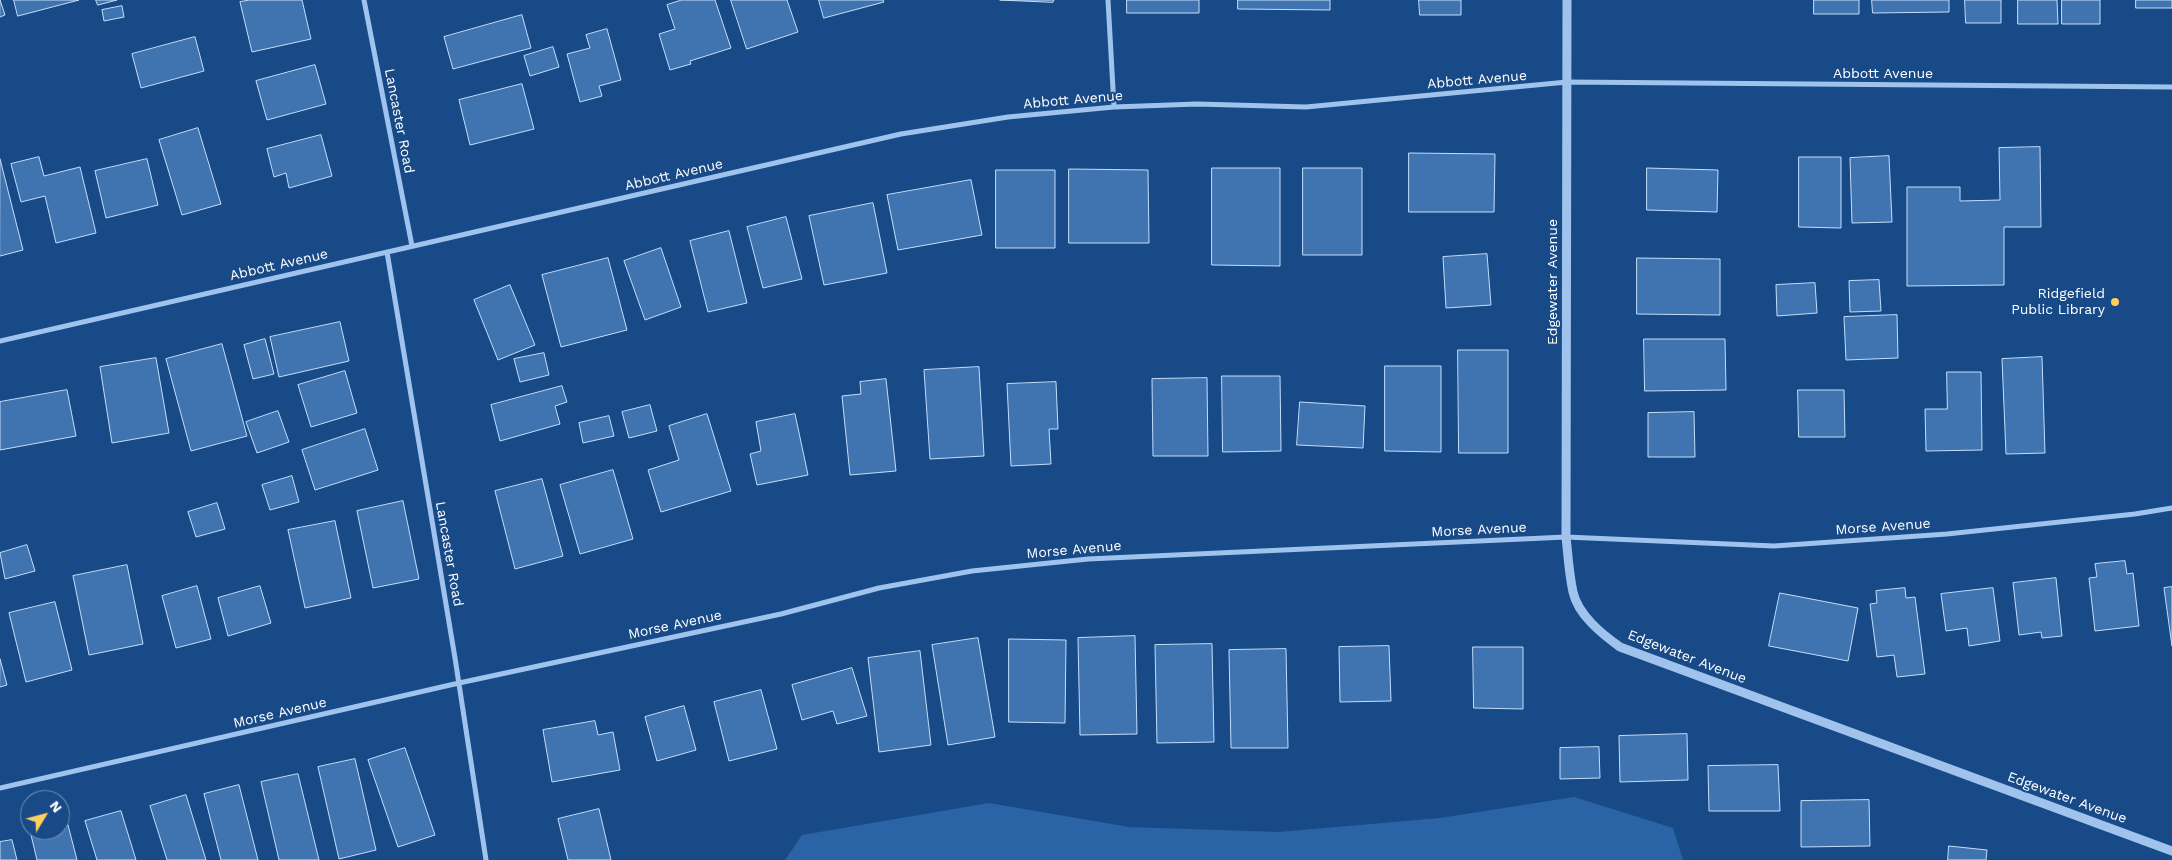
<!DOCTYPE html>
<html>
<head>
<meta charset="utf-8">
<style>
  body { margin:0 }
  #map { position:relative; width:2172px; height:860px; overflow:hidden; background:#184a87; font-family:"Work Sans",sans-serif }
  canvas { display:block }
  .north { position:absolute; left:20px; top:790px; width:50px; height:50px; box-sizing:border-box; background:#184a87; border:1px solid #7492b7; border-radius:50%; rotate:53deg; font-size:14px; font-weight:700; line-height:20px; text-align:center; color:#fff }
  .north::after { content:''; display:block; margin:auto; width:18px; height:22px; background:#ffce5b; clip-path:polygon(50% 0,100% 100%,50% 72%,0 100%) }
</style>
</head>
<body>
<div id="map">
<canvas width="2172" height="860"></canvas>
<div class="north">N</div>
</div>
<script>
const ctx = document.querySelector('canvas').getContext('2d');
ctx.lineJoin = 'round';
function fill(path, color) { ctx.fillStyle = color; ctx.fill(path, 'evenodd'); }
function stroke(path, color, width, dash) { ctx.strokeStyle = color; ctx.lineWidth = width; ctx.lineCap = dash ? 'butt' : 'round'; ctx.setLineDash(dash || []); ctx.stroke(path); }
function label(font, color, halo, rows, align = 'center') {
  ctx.font = font + ' "Work Sans",sans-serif'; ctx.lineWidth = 4; ctx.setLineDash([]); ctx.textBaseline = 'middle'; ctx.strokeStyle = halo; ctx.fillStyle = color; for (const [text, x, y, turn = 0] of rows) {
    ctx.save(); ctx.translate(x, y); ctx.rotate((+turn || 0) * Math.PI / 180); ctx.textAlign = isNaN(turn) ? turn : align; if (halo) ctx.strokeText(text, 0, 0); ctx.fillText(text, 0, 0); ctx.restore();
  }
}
fill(new Path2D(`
  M1574 797 1673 828 1683 860H785L802 835 989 803 1129 827 1279 832 1440 818Z`), '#2a64a6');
const building = new Path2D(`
  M0 0 5 15 0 17Z
  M14 0H79L18 16Z
  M96 0H117L98 5Z
  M250 0H302L311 39 252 52 240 2Z
  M682 0H715L731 48 690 61 691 64 670 70 659 34 675 29 667 5Z
  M731 0H787L798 32 747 49Z
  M819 0H883L884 2 824 18Z
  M1000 0H1054L1053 2Z
  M1127 0H1199V13H1127Z
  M1238 0H1330V10L1238 9Z
  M1419 0H1461V15H1420Z
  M1814 0H1859V14H1814Z
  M1872 0H1949V12L1873 13Z
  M1965 0H2001V23H1966Z
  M2018 0H2057L2058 24H2018Z
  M2062 0H2100V24H2062Z
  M2136 0H2172V8H2136Z
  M122 6 124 17 104 21 102 10Z
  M522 15 531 48 453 69 444 37Z
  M607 29 621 80 599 86 602 96 580 102 567 54 590 48 586 35Z
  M195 37 204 71 141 88 132 54Z
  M553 47 559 67 530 76 524 56Z
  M315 65 326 104 267 120 256 81Z
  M522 84 534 129 470 145 459 100Z
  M198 128 221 204 182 215 159 140Z
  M321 135 332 176 289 188 286 173 274 177 267 149Z
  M2040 147 2041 227H2004V285L1907 286V187H1960V201L2000 200 1999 148Z
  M1409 153 1495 154 1494 212H1409Z
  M1889 156 1892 222 1852 223 1850 158Z
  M39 157 44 176 80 167 96 233 56 243 45 196 21 202 11 164Z
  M1799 157H1841V228L1799 227Z
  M0 159 23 250 0 256Z
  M147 159 158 205 106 218 95 171Z
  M1212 168H1280V266L1212 265Z
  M1303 168H1362V255H1303Z
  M1647 168 1718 170 1717 212 1647 210Z
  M1069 169 1148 170 1149 243H1069Z
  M996 170H1055V248H996Z
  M971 180 982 235 898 250 887 195Z
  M873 203 887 273 824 285 809 216Z
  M786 217 802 279 763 288 747 227Z
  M729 231 747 303 708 312 690 241Z
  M661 248 681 307 645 320 624 261Z
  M1487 254 1491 305 1446 308 1443 257Z
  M608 258 627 330 561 347 542 275Z
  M1637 258 1720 259V315L1637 314Z
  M1879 280 1881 311 1850 312 1849 281Z
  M1815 283 1817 313 1777 316 1776 285Z
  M510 285 535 345 498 360 474 300Z
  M1897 315 1898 358 1846 360 1844 317Z
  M340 322 349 361 279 377 270 337Z
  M265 339 274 374 253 379 244 345Z
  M1644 339H1725L1726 390 1645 391Z
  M222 344 247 436 191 451 166 359Z
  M1458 350H1508V453H1459Z
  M544 353 549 375 520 382 514 359Z
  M2042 357 2045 453 2006 454 2002 359Z
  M156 358 169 433 112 443 100 367Z
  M1385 366H1441V452L1385 451Z
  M979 367 984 456 930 459 924 370Z
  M345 371 357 413 311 427 298 385Z
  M1947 372H1981L1982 450 1926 451 1925 409H1947Z
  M1222 376H1280L1281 451 1223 452Z
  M1207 378 1208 456H1153L1152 379Z
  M886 379 896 471 850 475 842 396 861 394 860 382Z
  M1056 382 1058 429H1049L1051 464 1011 466 1007 384Z
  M562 386 567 402 555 406 560 424 500 441 491 405Z
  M67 390 76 436 0 450V402Z
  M1798 390H1844L1845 437H1799Z
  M1300 402 1365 406 1363 448 1297 445Z
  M650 405 657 431 629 438 622 412Z
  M278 411 289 442 257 453 246 422Z
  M1694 412 1695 457H1648V413Z
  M707 414 731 491 661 512 648 470 679 460 669 426Z
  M795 414 808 475 757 485 750 454 761 451 756 422Z
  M609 416 614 436 583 443 579 423Z
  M365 429 378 470 315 490 302 450Z
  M613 470 633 539 580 554 560 485Z
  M292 476 299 502 270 510 262 485Z
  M542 479 563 556 515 569 495 491Z
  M403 501 419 579 373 588 357 511Z
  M217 503 225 529 196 537 188 512Z
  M335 521 351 598 305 608 288 530Z
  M27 545 35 571 5 579 0 553Z
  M2125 561 2127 574 2133 573 2139 626 2095 631 2089 578 2097 577 2095 564Z
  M127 565 143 644 89 655 73 576Z
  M2056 578 2062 636 2042 638 2041 632 2019 635 2013 583Z
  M197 586 211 639 176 648 162 596Z
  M260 586 271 623 228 636 218 598Z
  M2172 587V646L2164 588Z
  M1905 588 1906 598 1915 597 1925 674 1897 677 1894 655 1877 657 1870 604 1877 603 1876 591Z
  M1993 588 2000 641 1969 646 1967 628 1946 631 1941 594Z
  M1780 593 1858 608 1848 661 1769 646Z
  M55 602 72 670 26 682 9 613Z
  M1135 636 1137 734 1080 735 1078 638Z
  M978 638 995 737 948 745 932 645Z
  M1009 639 1066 640 1065 723 1009 722Z
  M1212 644 1214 742 1157 743 1155 645Z
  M1389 646 1391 701 1340 702 1339 647Z
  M1473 647H1523V709L1474 708Z
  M1286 649 1288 748H1231L1229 650Z
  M920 651 931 745 879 752 868 658Z
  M0 659 7 685 0 687Z
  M852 668 867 716 837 724 833 711 802 720 792 685Z
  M761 690 777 749 729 761 714 702Z
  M684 706 696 750 657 761 645 717Z
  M595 721 598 735 613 732 620 770 552 782 543 730Z
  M1687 734 1688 780 1620 782 1619 736Z
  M1599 747 1600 778 1560 779V748Z
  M405 748 435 835 398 847 368 760Z
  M355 759 376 850 339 859 318 767Z
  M1778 765 1780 811H1709L1708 766Z
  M298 774 319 860H279L261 782Z
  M239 785 258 860H221L204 794Z
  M186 795 206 860H167L150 806Z
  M1869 800 1870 846 1801 847V801Z
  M599 809 611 860H568L558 819Z
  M121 811 136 860H97L85 821Z
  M68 825 77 860H37L31 835 60 830V827Z
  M12 840 17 860H0V842Z
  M1949 846 1987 850 1986 860H1948Z`);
fill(building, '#4074b1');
stroke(building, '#c5ddfa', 1);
stroke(new Path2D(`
  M364 0 412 246
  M1108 0 1114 107
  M387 252 455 658 486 860
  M0 341 901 134 1008 117 1114 107 1197 104 1306 107 1567 82 2172 87
  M0 788 459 683 781 614 879 588 972 571 1088 559 1566 537 1774 546 1947 534 2135 514 2172 508`), '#9fc3ed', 5);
stroke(new Path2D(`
  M1567 0 1566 537C1568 555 1569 574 1573 592 1578 615 1602 634 1620 647L2172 851`), '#9fc3ed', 9);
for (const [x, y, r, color] of [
  [2115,302,5,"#ffce5b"]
]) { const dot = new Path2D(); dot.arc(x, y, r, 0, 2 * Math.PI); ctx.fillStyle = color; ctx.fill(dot); stroke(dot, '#184a87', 2); }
label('14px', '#fff', '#184a87', [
  ["Abbott Avenue",1883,74],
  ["Abbott Avenue",1477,80,-5],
  ["Abbott Avenue",1073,100,-5],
  ["Lancaster Road",399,121,79],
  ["Abbott Avenue",674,175,-13],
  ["Abbott Avenue",279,265,-13],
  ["Edgewater Avenue",1553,282,-90],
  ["Morse Avenue",1883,527,-4],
  ["Morse Avenue",1479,530,-3],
  ["Morse Avenue",1074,550,-5],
  ["Lancaster Road",449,554,80],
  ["Morse Avenue",675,625,-12],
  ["Edgewater Avenue",1687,657,21],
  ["Morse Avenue",280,713,-13],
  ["Edgewater Avenue",2067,798,20]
]);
label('14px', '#fff', '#184a87', [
  ["Ridgefield",2105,294],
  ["Public Library",2105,310]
], 'right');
</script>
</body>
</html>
